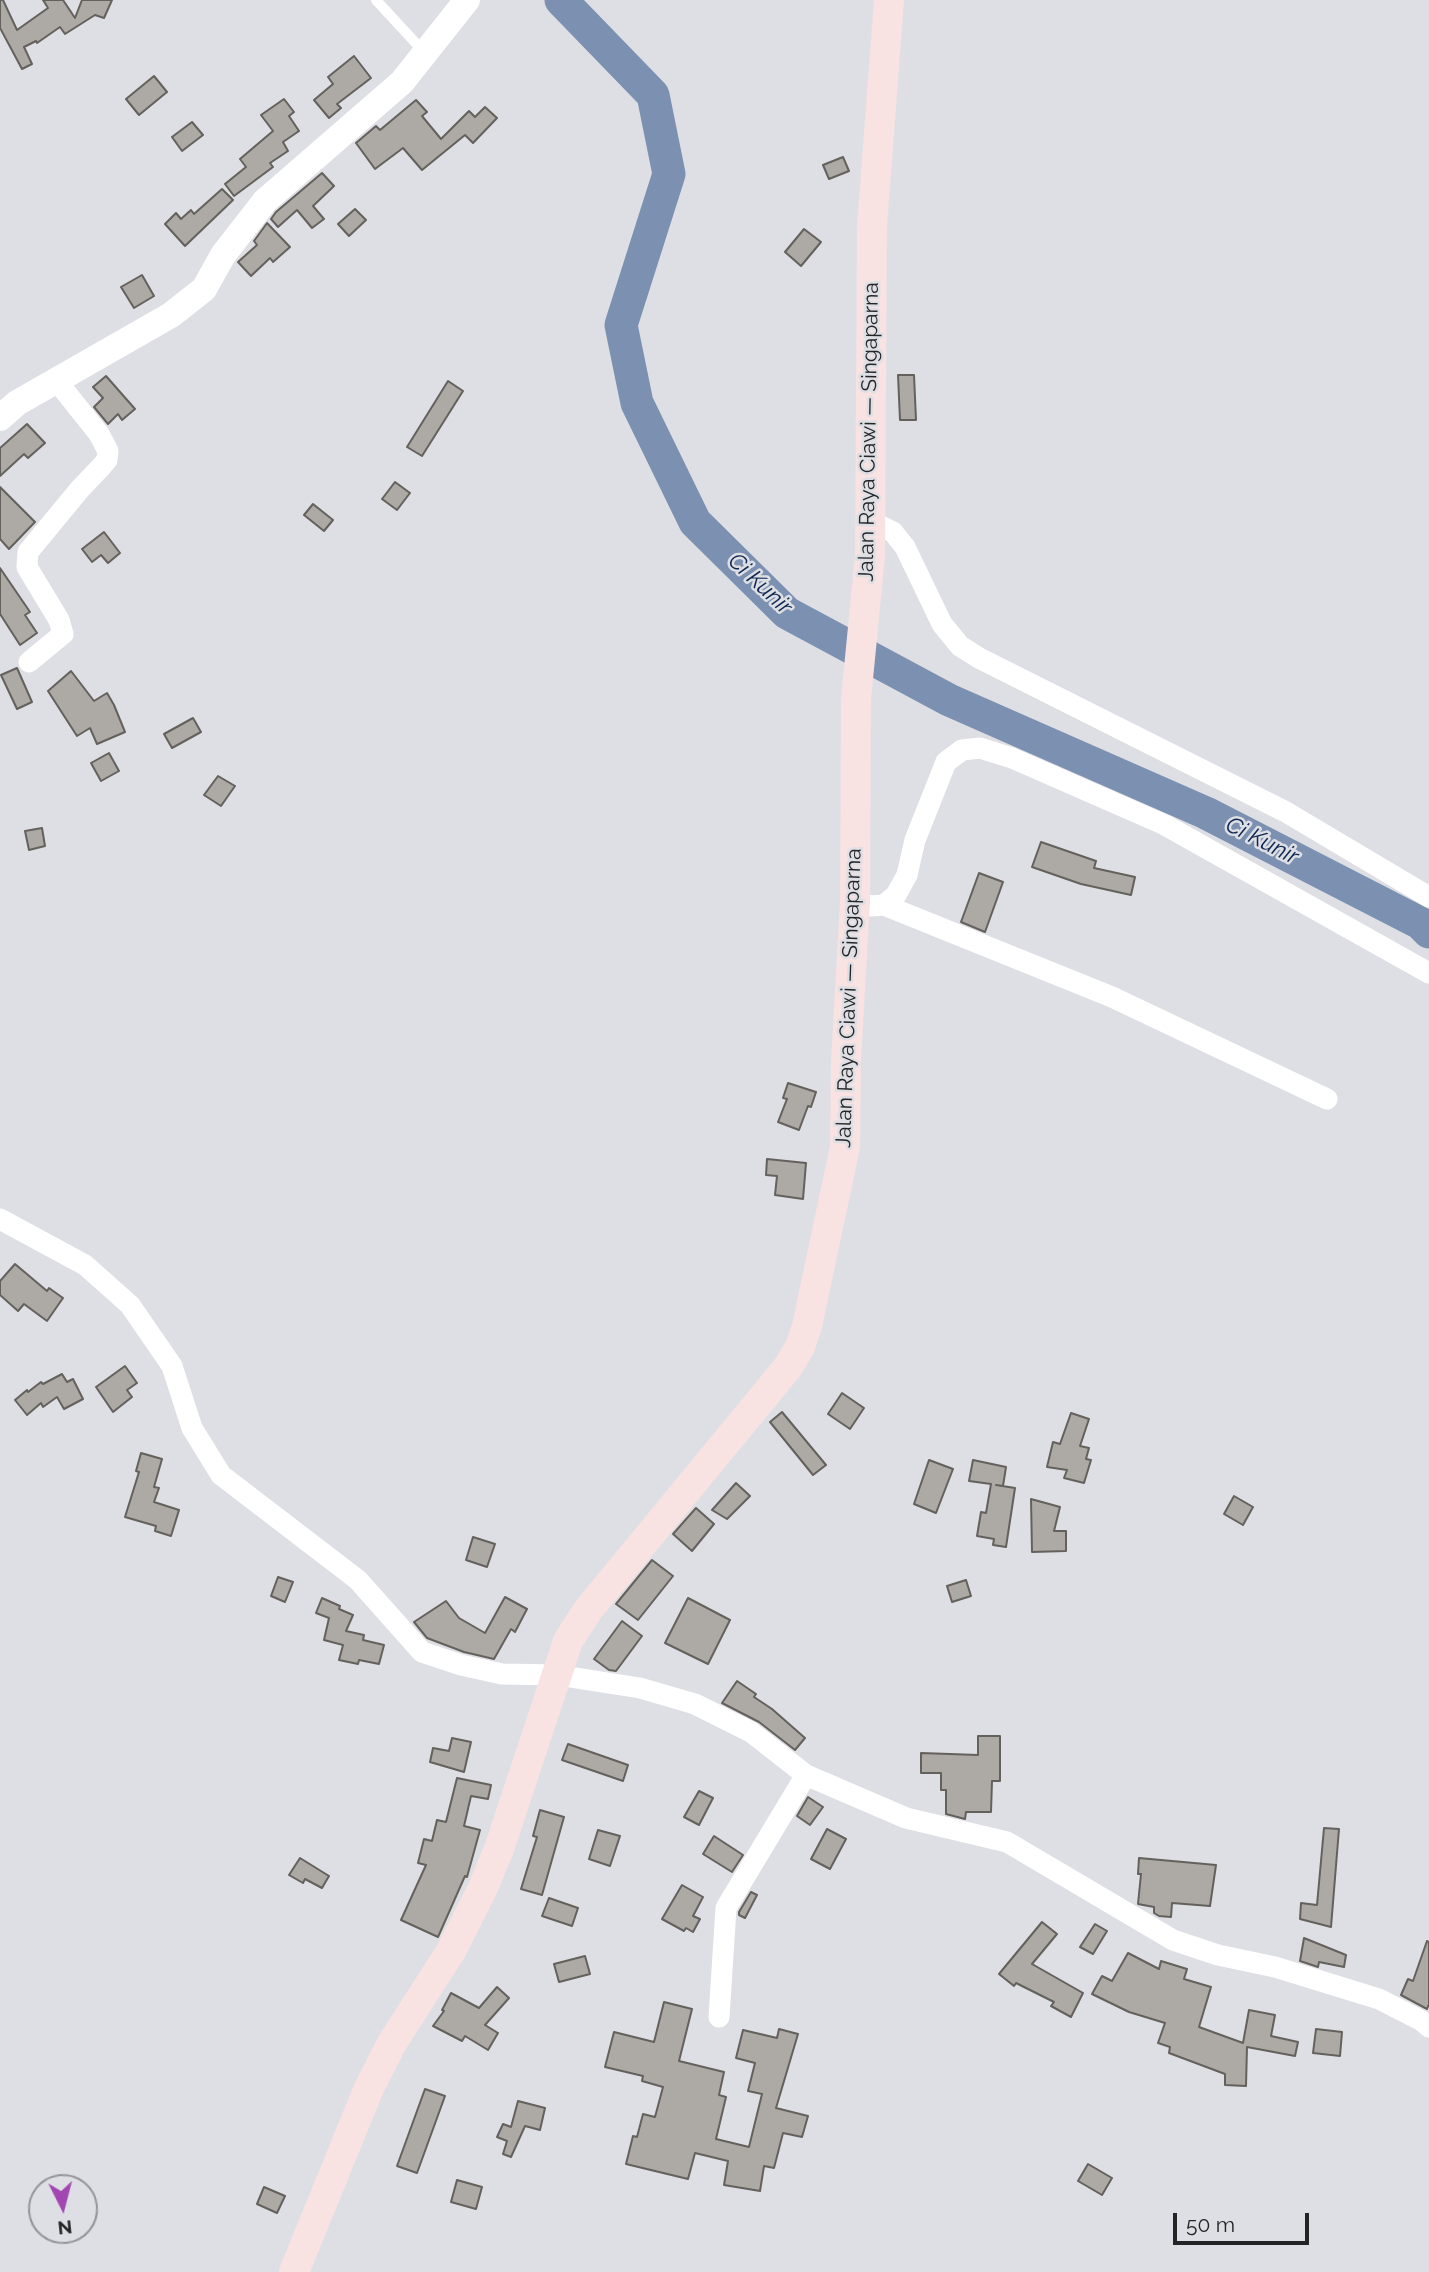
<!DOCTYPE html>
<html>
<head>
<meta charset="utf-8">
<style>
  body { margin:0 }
  #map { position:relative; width:1429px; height:2272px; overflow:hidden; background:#dedfe4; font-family:Raleway,sans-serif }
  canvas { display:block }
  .north { position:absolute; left:28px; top:2174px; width:70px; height:70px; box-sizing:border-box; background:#dedfe4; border:2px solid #949498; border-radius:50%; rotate:174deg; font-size:19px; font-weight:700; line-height:28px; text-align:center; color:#242426 }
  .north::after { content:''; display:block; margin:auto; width:24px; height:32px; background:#a247b2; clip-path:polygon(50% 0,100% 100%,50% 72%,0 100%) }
  .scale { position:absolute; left:1173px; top:2213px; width:136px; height:32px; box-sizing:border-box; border:4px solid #242426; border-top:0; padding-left:9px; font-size:21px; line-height:24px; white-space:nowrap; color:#242426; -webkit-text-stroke:5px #dedfe4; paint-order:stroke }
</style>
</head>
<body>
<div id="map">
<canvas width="1429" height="2272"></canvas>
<div class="north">N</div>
<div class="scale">50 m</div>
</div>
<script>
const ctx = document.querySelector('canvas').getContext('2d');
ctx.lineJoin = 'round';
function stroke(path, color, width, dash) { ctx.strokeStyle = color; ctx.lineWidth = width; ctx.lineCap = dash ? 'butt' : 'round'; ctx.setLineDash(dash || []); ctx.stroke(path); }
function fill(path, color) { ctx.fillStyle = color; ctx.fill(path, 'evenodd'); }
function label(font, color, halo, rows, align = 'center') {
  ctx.font = font + ' Raleway,sans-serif'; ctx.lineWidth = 5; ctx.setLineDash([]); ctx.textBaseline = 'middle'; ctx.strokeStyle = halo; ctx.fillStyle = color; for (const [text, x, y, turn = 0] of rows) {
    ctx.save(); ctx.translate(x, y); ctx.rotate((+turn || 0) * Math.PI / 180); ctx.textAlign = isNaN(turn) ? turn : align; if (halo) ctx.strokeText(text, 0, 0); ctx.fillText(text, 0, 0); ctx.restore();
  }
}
stroke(new Path2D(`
  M561 0 653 95 669 174 621 325 637 403 695 522 787 613 949 700 1206 813 1420 923 1429 932`), '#7c90b1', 33);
const building = new Path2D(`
  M0 0H3L17 30 48 8 43 0H63L75 18 82 0H112L104 18 95 15 65 34 60 27 37 43 36 41 24 47 32 64 22 69 0 28Z
  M354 56 371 78 337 104 341 108 329 118 314 100 333 84 328 77Z
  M154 76 167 92 139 115 126 99Z
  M284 99 294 112 289 116 299 131 283 142 288 151 270 163 273 167 234 196 225 184 246 167 240 159 273 131 261 115Z
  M416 100 427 112 422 116 441 139 469 111 475 117 485 107 497 118 473 143 465 135 422 170 403 148 375 169 356 143 376 126 380 130Z
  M192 122 203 135 182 151 172 137Z
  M843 157 849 171 829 179 823 165Z
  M322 173 334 186 313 206 324 219 312 228 297 210 278 227 271 219 276 212Z
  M222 189 233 200 185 246 165 224 176 213 181 219 191 210 194 214Z
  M355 209 366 220 349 236 338 224Z
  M267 223 290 247 273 262 270 258 251 276 238 262 257 245 254 241Z
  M804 229 821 242 801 266 785 252Z
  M142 275 154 296 134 308 121 287Z
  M898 375H914L916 420H900Z
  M106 376 135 409 122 420 118 414 108 424 94 407 103 398 93 387Z
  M448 381 463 391 422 456 407 447Z
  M27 424 45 443 28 458 24 454 0 476V448Z
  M395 482 410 493 397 510 382 499Z
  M0 487 35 522 9 549 0 539Z
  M313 504 333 520 324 531 304 515Z
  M104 532 120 553 108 563 101 555 92 562 82 549Z
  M0 568 30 612 25 615 37 633 20 645 0 614Z
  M17 668 32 702 17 709 1 675Z
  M71 671 94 701 107 693 114 705 125 732 97 744 90 728 77 736 48 691Z
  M193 718 201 732 172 748 164 734Z
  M109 753 119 771 101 781 91 763Z
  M218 776 235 786 221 806 204 795Z
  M42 828 45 846 29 850 25 831Z
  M1041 842 1096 861 1094 868 1135 877 1131 895 1081 884 1032 867Z
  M979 873 1003 882 985 932 961 922Z
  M788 1083 816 1092 811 1107 808 1106 799 1130 778 1122 787 1099 783 1098Z
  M767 1159 806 1163 803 1199 775 1195 777 1176 766 1175Z
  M15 1264 47 1291 49 1288 63 1298 47 1321 24 1304 18 1311 0 1295V1281Z
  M125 1366 137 1383 127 1390 132 1397 113 1412 96 1387Z
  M62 1374 67 1382 73 1379 83 1399 64 1409 57 1397 43 1407 41 1403 27 1415 15 1400 27 1390 28 1392 41 1382 43 1384Z
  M842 1393 864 1408 850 1429 828 1414Z
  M782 1412 826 1465 813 1475 770 1422Z
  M1071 1413 1089 1419 1080 1446 1089 1448 1086 1459 1091 1460 1084 1483 1064 1478 1067 1470 1047 1467 1053 1442 1060 1444Z
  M141 1453 162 1459 154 1487 159 1488 154 1502 179 1510 171 1536 155 1531 156 1526 125 1517 139 1472 136 1471Z
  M929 1460 953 1469 936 1513 914 1504Z
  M973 1460 1006 1467 1003 1486 996 1485 1015 1488 1006 1547 993 1545 994 1539 977 1536 981 1512 986 1513 991 1484 969 1481Z
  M736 1483 750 1496 727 1519 712 1510Z
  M1234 1496 1253 1507 1243 1525 1224 1514Z
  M1031 1499 1060 1507 1054 1531H1066V1551L1032 1552Z
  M696 1508 714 1524 692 1551 673 1534Z
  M473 1537 495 1544 487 1567 466 1560Z
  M652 1560 673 1576 638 1620 616 1604Z
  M278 1577 293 1582 285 1602 271 1596Z
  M966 1580 971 1596 952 1602 947 1586Z
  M505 1597 527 1609 515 1632 511 1629 494 1659 464 1652 427 1638 414 1622 446 1601 459 1618 485 1633Z
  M322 1598 340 1606 339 1609 353 1615 346 1631 364 1635 363 1640 384 1645 379 1664 359 1660 358 1664 339 1660 343 1645 324 1640 329 1618 316 1613Z
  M688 1598 730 1620 708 1664 665 1643Z
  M622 1621 642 1636 616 1671 609 1670 594 1659Z
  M737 1681 756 1694 754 1697 772 1709 805 1738 795 1750 759 1722 722 1703Z
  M978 1736H1000V1781H992L991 1812H966L965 1819 946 1814V1790H941V1773H921V1753L978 1755Z
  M452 1738 471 1742 464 1772 430 1762 433 1748 449 1751Z
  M568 1744 628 1765 623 1781 562 1760Z
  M457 1778 491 1785 488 1799 471 1796 464 1826 480 1830 467 1877 465 1876 438 1937 401 1920 426 1865 418 1863 424 1839 432 1841 437 1820 446 1822Z
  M699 1791 713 1798 699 1825 684 1817Z
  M808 1797 823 1807 810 1825 797 1816Z
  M540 1810 564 1817 542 1895 521 1889 537 1837 533 1836Z
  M1324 1828 1339 1829 1331 1927 1300 1919 1301 1903 1317 1905Z
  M827 1829 846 1839 830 1869 811 1859Z
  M598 1830 620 1836 610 1866 589 1859Z
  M714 1836 743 1855 732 1872 703 1854Z
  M300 1858 329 1876 322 1888 305 1879 303 1883 289 1875Z
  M1139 1858 1216 1865 1210 1906 1172 1903 1171 1917 1159 1916 1154 1913V1907L1138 1904 1141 1874H1138Z
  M682 1885 703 1897 693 1916 700 1919 693 1932 686 1928 684 1931 662 1919Z
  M751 1892 757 1895 745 1918 739 1915V1912Z
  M549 1898 578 1908 572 1926 542 1916Z
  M1042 1922 1057 1934 1032 1964 1083 1993 1071 2017 1051 2006 1054 2002 1016 1983 1014 1986 999 1974Z
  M1095 1924 1107 1931 1093 1954 1080 1947Z
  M1304 1938 1346 1955 1344 1967 1319 1962 1318 1967 1300 1961Z
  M1427 1941 1429 1942V2004L1427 2009 1401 1995 1408 1979 1413 1981Z
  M1128 1953 1159 1969 1161 1961 1187 1969 1184 1979 1211 1987 1199 2027 1243 2043 1249 2010 1275 2015 1271 2036 1298 2042 1295 2056 1247 2047 1246 2086 1225 2085V2074L1169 2053 1170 2047 1158 2043 1165 2023 1129 2012 1092 1994 1102 1976 1112 1981Z
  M585 1956 590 1974 559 1982 554 1964Z
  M497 1987 509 1998 485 2025 498 2033 488 2050 465 2036 462 2041 433 2026 444 2011 442 2010 451 1993 479 2008Z
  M664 2002 692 2009 679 2061 724 2072 719 2095 726 2097 716 2139 749 2147 762 2094 748 2091 755 2063 736 2058 743 2030 777 2038 779 2029 798 2034 776 2108 808 2116 802 2137 783 2133 774 2168 764 2166 760 2191 724 2185 728 2161 695 2153 688 2179 626 2164 633 2136 637 2137 643 2114 655 2117 663 2087 642 2081 643 2076 605 2067 614 2032 654 2042Z
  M1316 2029 1342 2032 1340 2056 1313 2053Z
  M425 2089 445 2096 417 2173 397 2166Z
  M518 2101 545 2108 540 2130 525 2126 511 2157 503 2154 507 2141 497 2137 503 2124 511 2127Z
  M1088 2164 1112 2178 1102 2195 1078 2181Z
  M457 2180 482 2187 476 2209 451 2202Z
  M264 2187 285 2196 277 2213 257 2204Z`);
fill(building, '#adaaa6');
stroke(building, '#64615d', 2);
stroke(new Path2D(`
  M376 0 424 52`), '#fff', 10);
stroke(new Path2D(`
  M870 521 893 532 905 547 942 624 960 646 979 658 1286 812 1429 897
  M29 662 63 634 59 620 27 567 28 552 80 489 101 467 107 460 108 451 99 434 56 380
  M855 902 871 906 884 905 896 895 907 875 915 840 946 762 962 750 980 748 1012 758 1165 825 1429 973
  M884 905 1112 997 1327 1099
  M0 1219 85 1265 130 1305 172 1366 192 1428 221 1475 358 1580 422 1652 461 1665 502 1674 557 1675 640 1688 695 1704 751 1732 806 1775 906 1818 1007 1842 1173 1940 1218 1955 1275 1967 1379 1999 1422 2021 1429 2027
  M719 2017 726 1908 806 1775`), '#fff', 21);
stroke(new Path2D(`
  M0 418 17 403 171 315 204 289 223 255 265 201 402 82 467 0`), '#fff', 26);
stroke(new Path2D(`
  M294 2272 369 2088 392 2043 451 1951 482 1890 499 1849 568 1641 588 1610 788 1367 800 1347 807 1326 845 1147 846 1061 855 902 856 699 870 556 872 227 889 0`), '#f8e2e2', 30);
label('21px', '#242426', '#dedfe4', [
  ["Jalan Raya Ciawi — Singaparna",869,432,-89],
  ["Jalan Raya Ciawi — Singaparna",849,998,-88]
]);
label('italic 23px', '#0e2752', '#dedfe4', [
  ["Ci Kunir",760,584,43],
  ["Ci Kunir",1262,841,27]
]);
</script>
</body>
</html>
